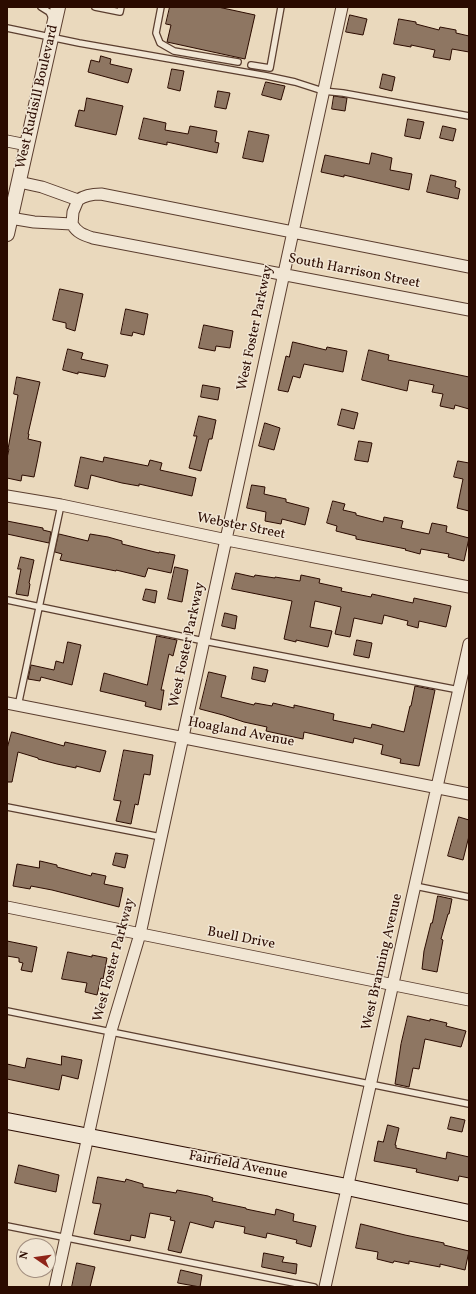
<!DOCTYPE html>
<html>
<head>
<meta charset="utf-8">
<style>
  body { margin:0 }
  #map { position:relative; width:476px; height:1294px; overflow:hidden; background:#ead9bd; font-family:Vollkorn,serif }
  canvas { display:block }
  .frame { position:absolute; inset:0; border:8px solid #2b0b00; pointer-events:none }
  .north { position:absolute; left:16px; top:1238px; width:40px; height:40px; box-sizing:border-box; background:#f1e6d4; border:1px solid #a28e7f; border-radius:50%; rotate:283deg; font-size:11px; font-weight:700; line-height:16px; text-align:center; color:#2b0b00 }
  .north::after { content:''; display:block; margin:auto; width:14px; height:18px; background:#8f2418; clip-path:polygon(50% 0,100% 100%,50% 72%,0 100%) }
</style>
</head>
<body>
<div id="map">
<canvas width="476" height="1294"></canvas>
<div class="frame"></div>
<div class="north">N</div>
</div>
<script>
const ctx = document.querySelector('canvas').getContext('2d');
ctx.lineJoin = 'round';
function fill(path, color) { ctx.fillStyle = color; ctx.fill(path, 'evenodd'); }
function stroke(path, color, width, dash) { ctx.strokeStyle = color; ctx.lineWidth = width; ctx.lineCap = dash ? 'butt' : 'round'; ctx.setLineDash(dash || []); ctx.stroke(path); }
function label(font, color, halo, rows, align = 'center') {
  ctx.font = font + ' Vollkorn,serif'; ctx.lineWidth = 3; ctx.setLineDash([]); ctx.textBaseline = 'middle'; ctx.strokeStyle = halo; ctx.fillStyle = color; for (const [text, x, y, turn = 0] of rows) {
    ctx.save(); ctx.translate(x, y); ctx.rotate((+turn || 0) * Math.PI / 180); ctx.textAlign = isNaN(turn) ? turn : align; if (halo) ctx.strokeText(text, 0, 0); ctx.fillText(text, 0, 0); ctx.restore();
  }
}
const building = new Path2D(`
  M170 7H218L255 15 245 59 167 42 171 25 166 24Z
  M350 15 367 19 363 35 346 32Z
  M399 19 416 22V24L439 30 440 27 456 30V33L469 36V52L452 49 450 60 433 57 435 50 411 45V47L394 44Z
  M101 56 111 59 110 64 132 69 128 83 88 72 91 60 99 62Z
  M172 69 184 71 180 91 168 88Z
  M383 74 395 77 392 91 380 88Z
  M266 82 285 86 281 100 262 95Z
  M218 91 230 93 226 109 215 107Z
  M334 96 347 98 345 111 332 109Z
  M87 98 123 106 116 135 75 126 79 110 84 111Z
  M144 118 166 123 165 130 188 134 190 126 217 131 215 142 219 143 217 153 167 142V145L139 139Z
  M408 119 424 122 420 139 405 136Z
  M443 126 456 129 453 141 440 138Z
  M249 131 269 135 263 162 243 158Z
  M372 153 392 158 390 170 412 174 409 190 344 175V177L321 172 325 155 369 164Z
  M431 175 456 181 455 187 460 189 458 199 427 192Z
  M60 289 83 294 75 331 66 328V323L53 320Z
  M126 309 148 314 144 335 133 332 132 336 121 334Z
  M204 325 233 331 230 348 216 346 215 351 199 348Z
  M293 342 326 350 327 347 347 351 343 372 304 364 300 378 293 376 288 392 278 390 286 356 289 357Z
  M68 349 83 353 81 359 108 365 105 377 78 372V374L63 370Z
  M369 350 389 355 388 360 469 377V409L455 405 454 409 440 406 443 394 432 392 434 385 409 380 407 391 362 380Z
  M17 377 40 382 28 434H29L28 439 41 442 38 458 34 477 22 475 21 481 7 478V458L9 449H8L18 395 14 394Z
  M203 385 220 388 218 400 201 397Z
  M342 409 358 413 354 429 338 425Z
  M199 416 216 420 212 439H209L201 471 189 468 197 436H194Z
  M265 423 280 428 274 450 259 446Z
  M359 441 372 443 368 462 355 460Z
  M81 457 103 462 104 457 148 466 150 460 162 463 160 470 196 478 192 496 139 484V486L122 483 91 475 88 489 75 486Z
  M458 461 469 463V511L457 508 463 479 454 477Z
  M252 485 265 487 264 494 286 499V502L309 508 305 525 282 519 281 524 265 521 266 512 247 508Z
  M333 501 345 504 343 510 356 513V515L383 522 384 517 403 521 401 528 429 534 432 523 447 526 446 532 469 538 464 561 448 557 449 554 421 549 420 554 405 550 406 549 356 539V536L336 531 337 526 327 523Z
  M7 521 43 528V530L51 532 49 543 7 534Z
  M59 534 88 541 90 534 108 537 122 541V544L159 553V552L175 555 171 573 148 568 145 577 116 570V571L60 560 62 554 55 552Z
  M21 557 34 560 29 583 30 584 28 596 16 594 21 569H18Z
  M175 567 188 570 182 602 168 599Z
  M236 573 254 577 255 575 275 578V577L300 581 301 575 320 579 319 583 342 588 341 591 371 597 372 594 413 603 414 598 451 606 446 627 419 621 418 628 407 625 408 621 384 615 382 624 354 618 350 637 335 634 341 607 315 601 310 627 332 631 328 647 296 640V642L284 639 292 601 232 589Z
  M146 589 157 591 155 603 143 600Z
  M225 613 237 616 235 629 222 626Z
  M157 636 177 640 173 656 169 654 161 690H164L161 710 145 706 146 702 100 691 104 673 147 685Z
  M357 640 372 643 369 658 354 655Z
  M68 642 81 645 72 685 41 677 40 681 28 679 31 665 54 670 56 661 63 663Z
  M254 667 268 670 265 682 252 679Z
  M209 672 226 676 221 697 254 705 255 703 272 706 273 703 294 708V705L334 714 333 720 371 728 372 724 404 732 410 706H411L415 686 435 690 419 766 400 763 401 759 381 754 383 745 354 738 353 743 304 732 303 739 266 731 267 727 244 722 223 715 200 709Z
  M12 732 64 746 65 742 106 751 100 772 76 766V768L57 764 38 759V758L18 752 12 782H7V749Z
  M124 750 153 755 150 775 144 774 138 805 135 804 131 824 116 821 121 801 114 800Z
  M459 817 469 820V836L463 860 448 856Z
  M116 853 128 855 125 868 113 865Z
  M40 861 57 865V867L91 876 92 873 106 876 104 884 123 888 119 907 52 890 31 886 30 889 13 886 17 864 39 868Z
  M438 896 452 899 449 914H448L441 939 443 940 437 972 422 969 424 951 431 923H432Z
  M7 941 37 947 32 972 21 970 23 963 19 962V958L7 956Z
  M68 952 92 957V955L107 958 103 979 101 978 97 995 85 992 87 983 62 979Z
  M408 1016 430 1021V1019L447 1023 446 1026 466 1031 461 1047 425 1039 419 1069 413 1068 409 1087 395 1084 401 1044Z
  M62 1056 82 1060 78 1079 62 1075 59 1090 7 1079V1064L25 1068 27 1058 61 1065Z
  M451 1117 465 1120 462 1132 448 1129Z
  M388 1125 399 1128 395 1145H396V1148L446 1159 447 1152 469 1157V1178L459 1176 458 1181 416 1172 417 1169 374 1161 378 1141 383 1142Z
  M19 1165 59 1175 56 1192 15 1183Z
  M98 1177 125 1182 126 1179 143 1184V1187L176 1193 177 1190 208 1196 213 1198 212 1201 246 1208V1209L275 1215 276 1209 294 1214 293 1221 316 1226 311 1247 296 1243 297 1240 267 1233 266 1238 244 1233 245 1227 215 1221 213 1228 190 1222 181 1253 168 1250 175 1221 170 1220 171 1217 150 1213 145 1238 131 1235 130 1241 94 1234 101 1204 93 1203Z
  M361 1224 405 1235 444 1243V1245L469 1251 465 1270 440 1264V1267L409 1261V1264L394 1261 393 1263 377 1259 378 1252 356 1248Z
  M264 1253 284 1257 282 1262 297 1264 296 1274 262 1267Z
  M77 1263 95 1267 90 1287H72Z
  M181 1270 202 1275 200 1287 178 1283Z`);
fill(building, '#8e7662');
stroke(building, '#2b0b00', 1);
const service = new Path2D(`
  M41 7 49 12 53 20
  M95 7 120 12 121 7
  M161 7 156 33 160 43 174 51 238 62
  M7 28 79 43 267 76 295 82 323 91 343 93 469 116
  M251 65 270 68 281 7
  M7 600 204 641 459 690
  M18 706 61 505
  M7 807 161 837
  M415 886 469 897
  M7 1011 469 1104
  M7 1226 314 1287`);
const minor = new Path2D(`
  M7 141 27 145
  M19 182 42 187 78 200C85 195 92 194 101 194L469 267
  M10 218 34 222 72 224C77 233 84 235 93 238L469 310
  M72 224 73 212 78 200
  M7 496 61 505 227 540 469 587
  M7 703 469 794
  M7 907 469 1000
  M55 1287 111 1031 140 934 342 7
  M325 1287 469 644`);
const tertiary = new Path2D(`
  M7 234 58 7`);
const secondary = new Path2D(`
  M7 1121 347 1187 469 1213`);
stroke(service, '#5b3e2f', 8);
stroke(minor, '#5b3e2f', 13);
stroke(tertiary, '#5b3e2f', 16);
stroke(secondary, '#2b0b00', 18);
stroke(service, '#f1e6d4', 5.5);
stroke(minor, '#f1e6d4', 11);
stroke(tertiary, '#f1e6d4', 14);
stroke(secondary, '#f1e6d4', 16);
label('14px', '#2b0b00', '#f1e6d4', [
  ["West Rudisill Boulevard",38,97,-77],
  ["South Harrison Street",354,272,11],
  ["West Foster Parkway",256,328,-78],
  ["Webster Street",241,527,11],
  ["West Foster Parkway",188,645,-78],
  ["Hoagland Avenue",241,733,11],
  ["Buell Drive",241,939,11],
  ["West Foster Parkway",115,960,-75],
  ["West Branning Avenue",383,962,-77],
  ["Fairfield Avenue",238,1166,11]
]);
</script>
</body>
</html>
